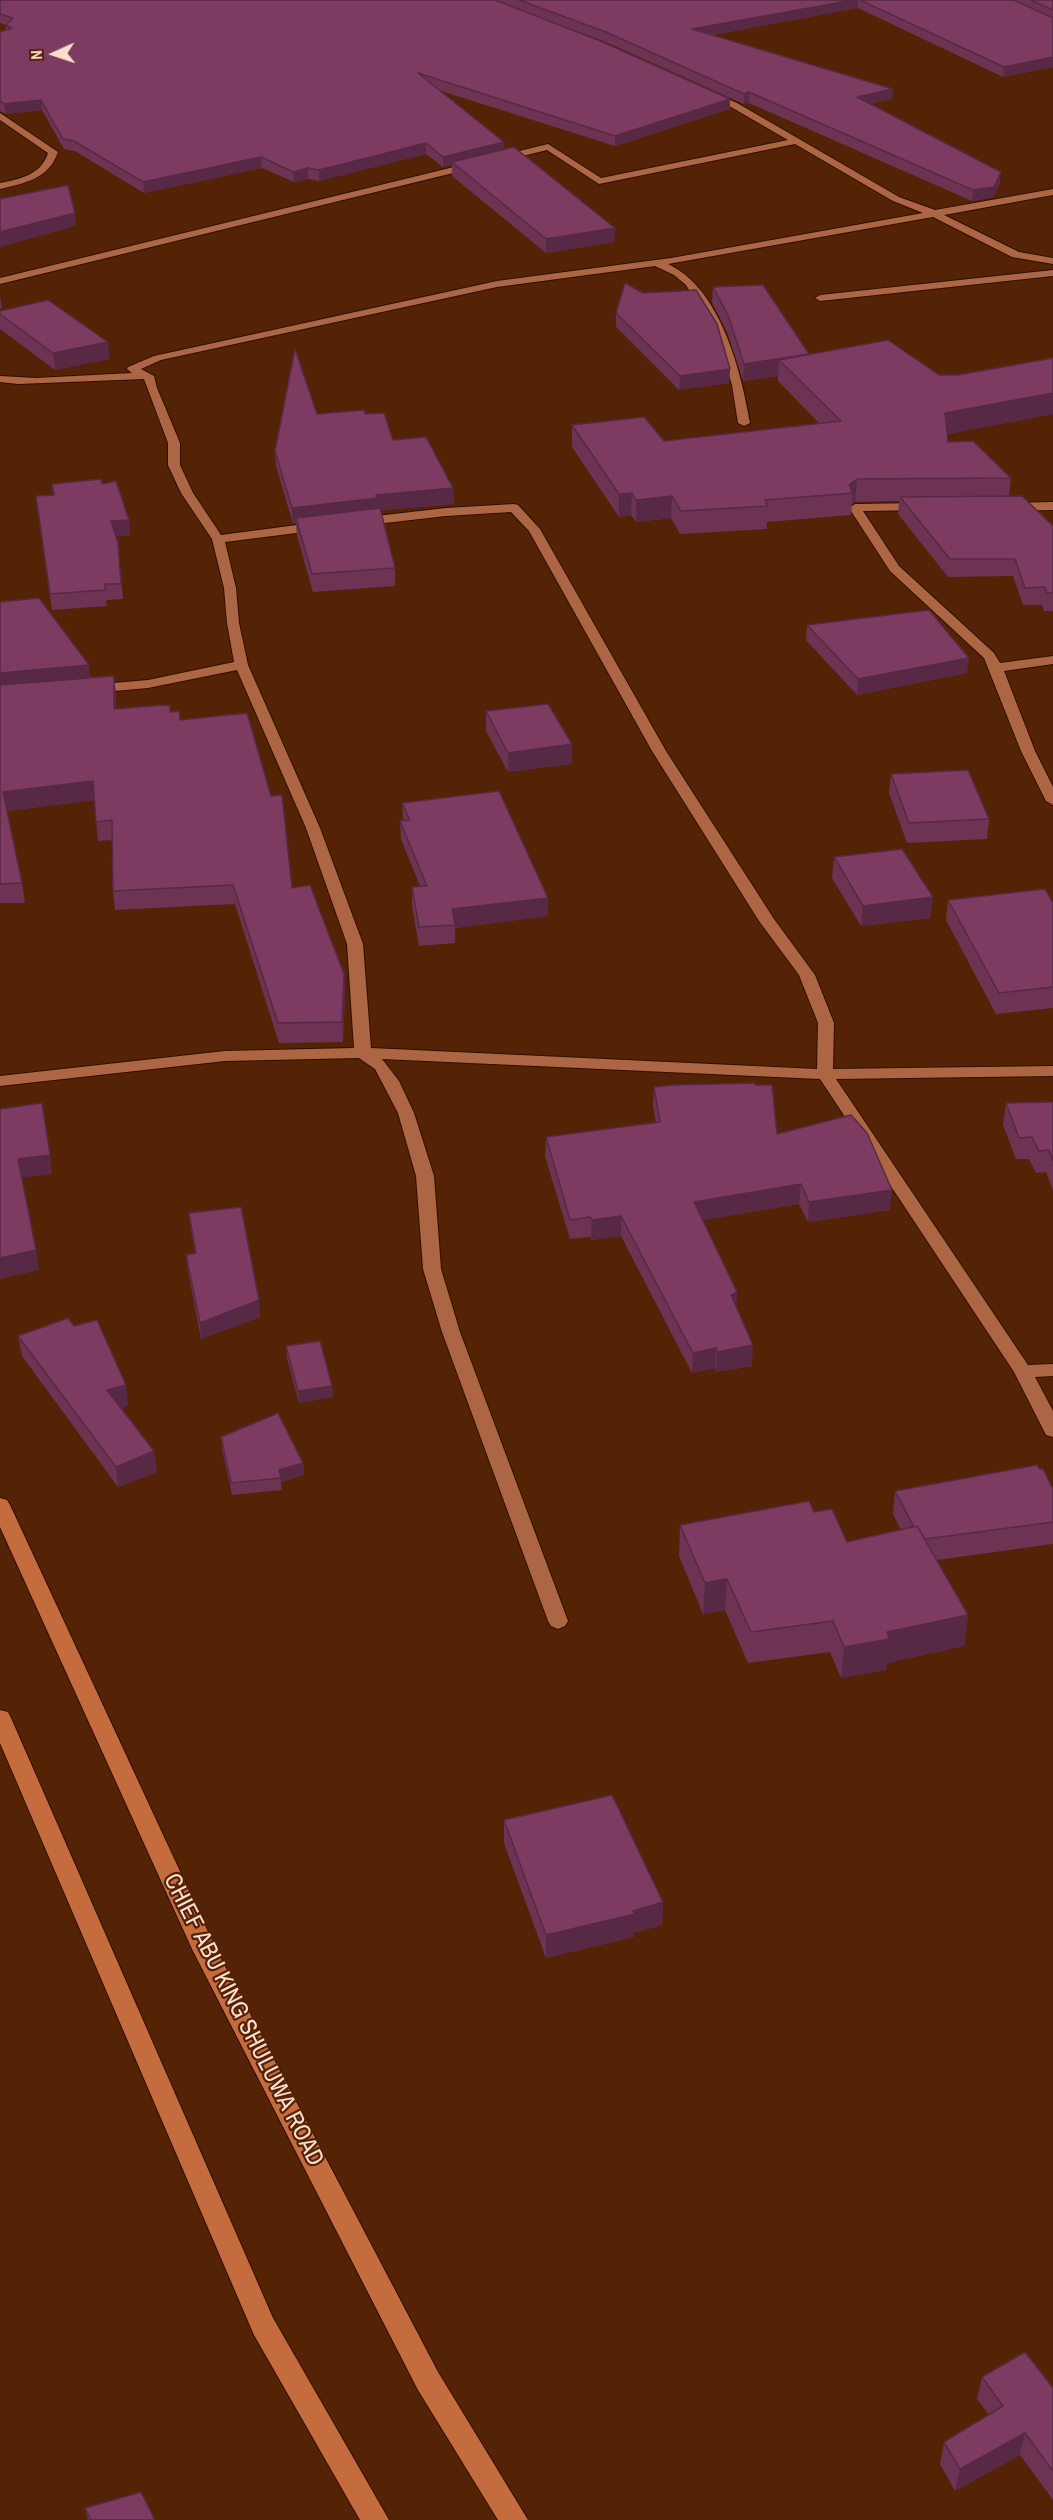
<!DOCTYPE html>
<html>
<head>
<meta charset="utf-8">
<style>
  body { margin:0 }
  #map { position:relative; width:1053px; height:2520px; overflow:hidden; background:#542306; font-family:"Archivo Narrow",sans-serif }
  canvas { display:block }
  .north { position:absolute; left:24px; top:24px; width:60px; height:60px; -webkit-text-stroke:4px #542306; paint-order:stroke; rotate:267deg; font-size:16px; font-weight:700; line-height:24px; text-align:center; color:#fdddce }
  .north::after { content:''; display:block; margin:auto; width:21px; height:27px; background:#fdddce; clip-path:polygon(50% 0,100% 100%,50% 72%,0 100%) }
</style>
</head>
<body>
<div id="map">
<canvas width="1053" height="2520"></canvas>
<div class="north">N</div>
</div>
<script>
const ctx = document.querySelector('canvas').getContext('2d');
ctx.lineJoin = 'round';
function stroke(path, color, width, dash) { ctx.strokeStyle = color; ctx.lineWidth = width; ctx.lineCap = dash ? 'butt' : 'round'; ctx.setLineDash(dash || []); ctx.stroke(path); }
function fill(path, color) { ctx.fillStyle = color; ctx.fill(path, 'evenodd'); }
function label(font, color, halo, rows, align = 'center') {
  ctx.font = font + ' "Archivo Narrow",sans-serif'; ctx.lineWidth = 4.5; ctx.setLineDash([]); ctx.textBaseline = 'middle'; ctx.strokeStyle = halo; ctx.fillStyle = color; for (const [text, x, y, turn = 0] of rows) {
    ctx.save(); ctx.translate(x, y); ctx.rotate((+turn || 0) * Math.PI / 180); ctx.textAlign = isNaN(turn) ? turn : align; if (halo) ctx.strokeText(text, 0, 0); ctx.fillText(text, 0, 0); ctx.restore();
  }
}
const street = new Path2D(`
  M709 91 737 103 899 197 935 210 1053 189V195L944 215 1019 252 1053 258V264L1012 257 933 217 668 264C720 288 741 370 750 423L744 426 738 423 732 385 718 337 686 285 674 275 655 266 497 287 161 360 141 369 154 376 157 388 180 443V465L193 493 221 535 320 522 326 526 320 530 225 542 236 588 239 623 248 665 320 828 363 944 371 1048 817 1069 818 1023 799 975 759 921 652 751 529 531 511 512 446 516 359 526 353 522 359 518 446 508 514 504 518 505 540 529 666 751 774 919 815 975 834 1023 833 1069 1053 1066V1076L836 1079 1028 1365 1053 1364V1376L1035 1377 1053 1411V1437L1046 1435 1014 1372 820 1079 382 1059 399 1081 414 1113 434 1176 441 1269 460 1332 568 1621 565 1626 558 1629 551 1626 548 1621 442 1332 423 1269 416 1176 398 1113 375 1069 359 1058 225 1061 0 1086V1076L225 1051 354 1048 347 944 306 828 237 670 148 688 91 693 84 689 91 685 148 680 234 662 227 623 224 588 212 539 181 493 168 465V443L144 379 18 384 0 382V376L36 378 132 373 127 369 128 367 154 356 497 281 671 258 923 213 893 201 795 144 599 184 547 150 0 284V278L548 144 601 178 788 140 731 107 706 96V92Z
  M0 113 58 152C49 179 25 183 0 189V183C20 179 41 175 48 153L0 120Z
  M1053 270V276L820 301 815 298 820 295Z
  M1053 502V510L1010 511 1004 507 1010 503Z
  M923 503 927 504V510L863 511 899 566 994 653 1000 663 1053 656V664L1004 671 1035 751 1053 787V805L1046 801 1021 751 984 658 890 571 849 508 855 504Z`);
const secondary = new Path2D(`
  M0 1498 7 1500 10 1505 216 1949 438 2372 528 2520H498L418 2390 193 1951 0 1527Z
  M0 1710 8 1712 11 1718 273 2318 389 2520H360L254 2335 0 1743Z`);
stroke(street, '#310f00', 2);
stroke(secondary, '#310f00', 2);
fill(street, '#ad6643');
fill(secondary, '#c46c3e');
fill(new Path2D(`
  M0 0H1053V67L1003 77 858 8 712 35 893 89 892 99 870 104 1000 183 993 197 972 201 749 103 744 104 606 42 535 16 730 99V109L615 146 438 90 504 150 615 228 614 242 546 253 452 176V165L443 167 426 154 319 181 308 179 294 182 262 168 144 193 75 151 64 149 42 110 6 114 0 111V32L6 30V25L0 23Z
  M713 287 809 354 939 375H958L1053 358V414L947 434 948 442 1011 478 1009 496 1053 526V611H1044L1042 605H1023L1013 576 948 577 898 514 899 501 855 502 852 504 851 515 767 522V529L680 534 671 518 636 522 631 515 619 517 572 447V425L664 441 820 424 778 381V376L743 381 727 332 712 303Z
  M0 294V295L2 309 0 308Z
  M0 311 108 342 109 359 55 370 0 329Z
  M616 313 730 369 729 383 679 390 616 327Z
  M317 414H365L393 440 453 488 454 504 381 510 395 568V586L313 592 297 536 296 524H293L276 466 275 451Z
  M52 484 129 520 130 535 116 536 118 543 123 599 106 600 107 606 52 610 38 512 53 495Z
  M0 602 91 677 116 694V709L170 712 180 720 292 888 344 974 345 994 343 1042 279 1043 235 904 115 910 113 891 112 840 98 841 94 800 7 811 22 883 25 903H0Z
  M807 625 967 673 857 695 806 640Z
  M486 711 572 764 508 772 486 731Z
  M891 774 989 819 987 839 907 843 889 793Z
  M402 803 548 916 455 928V943L419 946 412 906V887L420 886 401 839 400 821 403 820Z
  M834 857 930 918 861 926 832 878Z
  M948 900 1053 903V1008L996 1014 946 920Z
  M755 1085 777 1134 890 1210 808 1222 799 1204 702 1220 737 1292 736 1307 752 1366 716 1372 715 1368 692 1373 621 1236 591 1240 590 1237 570 1239 545 1156 546 1137 656 1123 653 1106 654 1087Z
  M1053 1102V1191L1046 1172 1036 1173 1029 1159H1016L1003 1125 1006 1103Z
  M189 1213 260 1317 201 1339 188 1271 186 1255 195 1253 191 1230Z
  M18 1336 128 1406 121 1408 154 1451 157 1472 118 1487 22 1356Z
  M286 1346 332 1386 333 1397 299 1403 287 1358Z
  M221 1437 303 1463 304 1475 281 1482 282 1490 232 1495 222 1449Z
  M1053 1489V1544L937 1560 968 1615 964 1646 887 1663 886 1670 841 1678 830 1652 748 1663 725 1610 703 1614 679 1556 680 1525 814 1512 847 1542 901 1530 893 1514 895 1491Z
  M504 1820 663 1902 662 1925 634 1933V1937L546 1958 504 1843Z
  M982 2377 1053 2388V2500L1020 2455 955 2491 940 2464 944 2442 989 2415 977 2399Z
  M85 2508 155 2520H88Z`), '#6c3353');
fill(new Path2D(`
  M853 0H858V8L691 39 692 29Z
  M1053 57V67L1003 77 1004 67Z
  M893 89 892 99 856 107 857 97Z
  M749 92V103L744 104V94Z
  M730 99V109L615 146V136Z
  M41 100 42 110 6 114 4 104Z
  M504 142V153L452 162V165L443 167V157Z
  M426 143V154L319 181V170Z
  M261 157 262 168 144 193 143 182Z
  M308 168V179L294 182 293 172Z
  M1001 172 1000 183 993 197 972 201 973 190Z
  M75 213 76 226 0 247V232Z
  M615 228 614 242 546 253V239Z
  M108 342 109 359 55 370 53 353Z
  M809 355 779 360 778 376 743 381 744 364Z
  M730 369 729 383 679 390 680 376Z
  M1053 393V414L943 435 945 413Z
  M857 479 855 502 852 504 853 493 849 485Z
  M453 488 454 504 296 518V524H293L292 508 376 495Z
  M632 493 631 515 619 517V494Z
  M672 496 671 518 636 522V500Z
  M129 520 130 535 113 537 111 521Z
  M969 658 967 673 857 695 858 679Z
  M89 665 91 683 0 692V673Z
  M114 676 116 694V727L114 709Z
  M572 744V764L508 772V753Z
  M93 781 95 800 6 811 3 792Z
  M933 897 930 918 861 926 863 906Z
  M548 898V916L455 928 452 909Z
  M344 974 345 994 343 1042 342 1022Z
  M50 1155 52 1174 21 1178 18 1159Z
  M801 1184 799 1204 693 1222 694 1202Z
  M892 1190 890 1210 808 1222 809 1202Z
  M621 1216V1236L591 1240 592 1220Z
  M36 1250 39 1270 0 1279V1258Z
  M737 1292 736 1312 731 1295Z
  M259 1300 260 1317 201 1339 200 1323Z
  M753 1345 752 1366 716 1372 717 1352Z
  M716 1348 715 1368 692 1373 693 1353Z
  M126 1385 128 1406 110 1410 107 1390Z
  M332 1386 333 1397 299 1403 298 1391Z
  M154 1451 157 1472 118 1487 116 1467Z
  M303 1463 304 1475 281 1482 279 1470Z
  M727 1579 725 1610 703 1614 705 1583Z
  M968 1615 964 1646 887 1663 886 1670 841 1678 844 1647 887 1632Z
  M663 1902 662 1925 634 1933V1937L546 1958V1935Z
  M1025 2433 1020 2455 955 2491 960 2469Z`), '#582944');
const building = new Path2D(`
  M0 0H495L598 40 730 99 615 136 418 73 504 142 443 157 426 143 319 170 308 168 293 172 261 157 143 182 74 141 63 139 41 100 4 104 0 101V32L12 28 6 25 13 18 0 14Z
  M519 0H853L692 29 893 89 857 97 1001 172 994 187 973 190 749 92 744 94 606 32Z
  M860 0H1014L1053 18V57L1004 67Z
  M1031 0H1053V10Z
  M514 147 615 228 546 239 452 162Z
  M68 185 75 213 0 232V199Z
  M625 283 643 293 696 290 717 324 730 369 680 376 616 313Z
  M763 285 809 354 744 364 728 315 713 287Z
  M48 300 108 342 53 353 0 314V311Z
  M888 340 939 375H958L1053 358V393L945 413 948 442 973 441 1011 478 857 479 849 485 853 493 765 500 768 506 681 511 672 496 636 500 632 493 619 494 572 425 644 417 664 441 841 421 779 360Z
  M295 349 317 414 364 410 365 414 384 413 393 440 426 437 453 488 376 495 377 498 292 508 275 451Z
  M101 479 102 484 116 481 129 520 111 521 118 543 121 584H105V590L50 594 36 496 54 495 52 484Z
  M1022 496 1053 526V593H1047L1045 587 1025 588 1015 559H950L900 497Z
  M380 508 395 568 312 574 296 518Z
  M39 598 89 665 0 673V602Z
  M929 610 969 658 858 679 807 625Z
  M114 676V709L164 705 170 706V712L179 711 180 720 247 713 271 796 282 795 292 888 310 885 344 974 342 1022 278 1023 233 885 113 891 112 820 96 822 93 781 3 792 22 883 0 884V685Z
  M548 704 572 744 508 753 486 711Z
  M968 770 989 819 909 823 891 774Z
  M499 791 548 898 452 909 455 925 419 927 412 887 427 886 400 821 410 820 402 803Z
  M902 849 933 897 863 906 834 857Z
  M1045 889 1053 903V987L999 993 948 900Z
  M755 1083V1085H772L777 1134 851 1115 867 1133 892 1190 809 1202 801 1184 694 1202 737 1292 731 1295 753 1345 717 1352 716 1348 693 1353 621 1216 592 1220 590 1217 570 1220 546 1137 660 1122 654 1087 674 1085Z
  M1053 1102V1161L1049 1150 1039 1151 1032 1137 1019 1138 1006 1103Z
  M42 1103 50 1155 18 1159 36 1250 0 1258V1109Z
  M241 1207 259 1300 200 1323 186 1255 196 1253 189 1213Z
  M68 1318 74 1326 97 1320 126 1385 107 1390 154 1451 116 1467 18 1336Z
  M320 1341 332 1386 298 1391 286 1346Z
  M278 1413 303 1463 279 1470 281 1478 231 1483 221 1437Z
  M1037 1465 1040 1469H1043L1053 1489V1522L925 1539 917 1526 914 1527 895 1491Z
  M809 1501 814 1512 832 1509 847 1542 917 1526 968 1615 887 1632 890 1639 844 1647 833 1621 751 1632 727 1579 705 1583 680 1525Z
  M612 1795 663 1902 633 1911 635 1914 546 1935 504 1820Z
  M1025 2352 1053 2388V2471L1025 2433 960 2469 944 2442 1003 2406 982 2377Z
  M141 2492 155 2520H91L85 2508Z`);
fill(building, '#7d3b61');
stroke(building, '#582944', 1.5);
label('24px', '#fdddce', '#542306', [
  ["CHIEF ABU KING SHULUWA ROAD",243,2020,63]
]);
</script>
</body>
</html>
